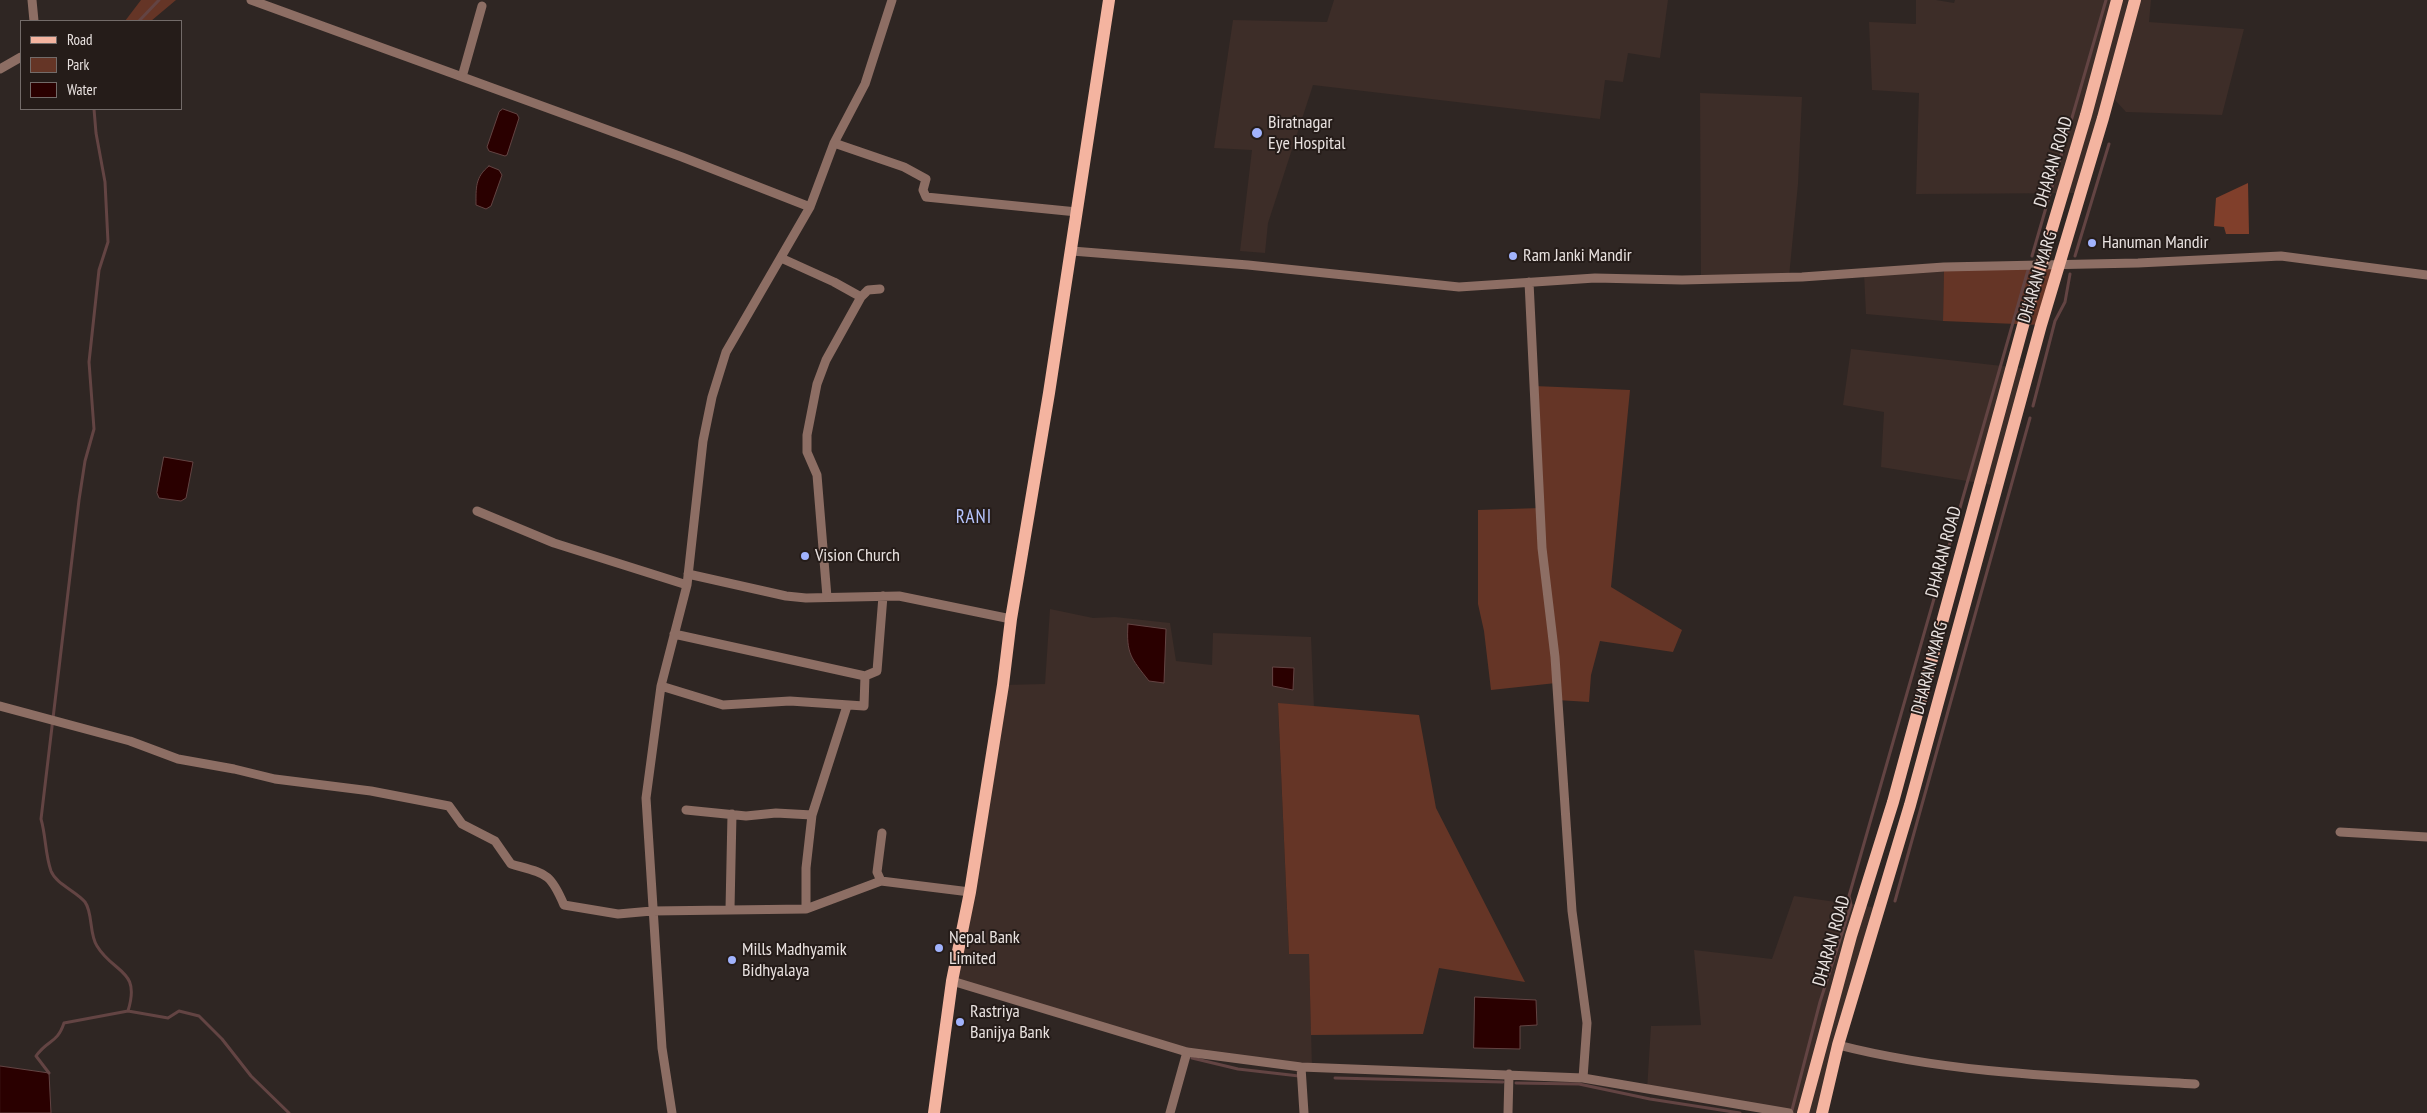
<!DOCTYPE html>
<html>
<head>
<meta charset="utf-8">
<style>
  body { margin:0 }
  #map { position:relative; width:2427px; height:1113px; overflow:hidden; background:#2f2623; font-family:"PT Sans Narrow",sans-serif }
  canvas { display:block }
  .legend { position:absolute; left:20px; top:20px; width:162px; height:90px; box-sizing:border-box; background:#251c19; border:1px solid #736b69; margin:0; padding:6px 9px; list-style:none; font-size:15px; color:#e9e2e0 }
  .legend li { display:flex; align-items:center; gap:10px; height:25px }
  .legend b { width:25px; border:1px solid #736b69 }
</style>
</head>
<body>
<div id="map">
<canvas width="2427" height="1113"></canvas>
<ul class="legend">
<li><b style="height:6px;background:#f4b4a0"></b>Road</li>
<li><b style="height:14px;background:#653526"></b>Park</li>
<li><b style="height:14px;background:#2a0000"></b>Water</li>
</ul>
</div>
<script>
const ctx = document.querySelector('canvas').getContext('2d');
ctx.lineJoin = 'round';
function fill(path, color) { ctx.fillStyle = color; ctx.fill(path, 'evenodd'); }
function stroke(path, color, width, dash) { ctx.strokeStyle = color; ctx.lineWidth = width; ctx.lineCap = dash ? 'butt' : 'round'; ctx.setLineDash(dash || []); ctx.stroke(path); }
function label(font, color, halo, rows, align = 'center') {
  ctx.font = font + ' "PT Sans Narrow",sans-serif'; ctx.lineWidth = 4; ctx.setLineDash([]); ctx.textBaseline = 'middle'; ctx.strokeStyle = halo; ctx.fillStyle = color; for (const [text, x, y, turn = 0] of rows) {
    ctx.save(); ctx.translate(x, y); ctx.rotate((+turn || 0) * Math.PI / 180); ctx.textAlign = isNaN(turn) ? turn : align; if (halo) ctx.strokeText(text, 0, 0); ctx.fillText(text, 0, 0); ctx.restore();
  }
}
fill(new Path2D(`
  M1334 0H1668L1660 58 1628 53 1623 82 1605 80 1600 119 1313 85 1268 223 1265 253 1240 251 1252 150 1214 148 1233 20 1327 22Z
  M1916 0H1936L1954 3 1955 0H2128L2103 118 2081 193 1916 194 1919 93 1872 90 1869 22 1916 24Z
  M2137 0H2151L2149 22 2244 29 2222 115 2126 112 2115 100Z
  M1700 93 1802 97 1798 184 1789 277 1701 279Z
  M1944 267 1943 321 1866 314 1864 273Z
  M1851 349 2029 369 1998 486 1881 467 1884 412 1843 405Z
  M1050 609 1093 618 1115 617 1170 623 1176 661 1212 665 1213 633 1311 637 1314 708 1278 704 1289 954 1309 953 1312 1068 1187 1052 953 981 1003 685 1045 684Z
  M1794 896 1878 908 1822 1113H1789L1647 1090 1651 1026 1701 1025 1694 950 1772 959Z`), '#3d2d28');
fill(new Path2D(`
  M141 0H176L151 21H125Z
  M2059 265 2041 325 1943 321 1944 267Z
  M1534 386 1630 390 1611 587 1682 630 1673 652 1600 641 1591 675 1589 702 1557 700 1556 683 1491 690 1484 631 1478 604V510L1541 508Z
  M1278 703 1419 715 1436 808 1525 982 1439 968 1423 1034 1311 1035 1309 954H1289Z`), '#653526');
fill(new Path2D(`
  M2248 183 2249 234H2226L2224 227 2214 226 2216 198Z`), '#803f2b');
const water = new Path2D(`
  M503 109 517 114 519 118 507 155 505 156 489 151 487 147 499 112Z
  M489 166 499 170 502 175 491 206 486 209 476 205C476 188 475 177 489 166Z
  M164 457 193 462 186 498 181 501 159 498 157 493Z
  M1128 624 1166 629 1164 683 1149 681C1131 658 1126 654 1128 624Z
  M1273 667 1294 668 1293 690 1273 686Z
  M1475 997 1536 1000 1537 1025 1520 1026V1049L1474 1048Z
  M0 1066 49 1073 51 1113H0Z`);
fill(water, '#2a0000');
stroke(water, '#634443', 1);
stroke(new Path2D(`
  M139 21 159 0
  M2032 256 2106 0
  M2075 256 2109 144
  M2033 406 2055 321 2065 302 2070 274
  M1895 901 2030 418
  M128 1011 168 1018 179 1011 199 1016 222 1039 251 1076 289 1113
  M1192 1058 1238 1069 1299 1076
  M49 1073 36 1056C48 1039 57 1044 64 1023L128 1011C141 969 114 974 97 946 89 934 93 913 85 902 76 891 56 884 51 871 45 854 46 836 41 819L79 500 85 461 94 429 89 362 99 270 108 242 105 182 96 133 94 109
  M1335 1078 1503 1082
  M1516 1083 1579 1084 1650 1099 1740 1113
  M1792 1110 1820 1002 1851 905 1849 896 2028 270`), '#634443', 3);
stroke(new Path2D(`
  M32 0 34 21
  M251 0 682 157 810 207
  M0 69 21 57
  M462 77 482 6
  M834 143 904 167 926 179 923 190 926 197 1077 212
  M1072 251 1248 265 1459 287 1595 278 1682 280 1802 277 1944 267 2138 263 2281 256 2427 275
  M781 258 834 282 861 297
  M1529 282 1542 548 1555 657 1572 911 1587 1023 1583 1078
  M477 511 554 543 687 585
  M688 574 786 596 806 598 899 596 1011 619
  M827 597 817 475 807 452V435L817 384 826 360 861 297 868 290 880 289
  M674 634 865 676 877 671 883 596
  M661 686 723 705 790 701 864 706 865 676
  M0 706 130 741 178 759 234 769 275 779 371 791 449 806 462 824 495 841 511 864C546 874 550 872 564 905L618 914 652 911 806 909 881 881 970 892
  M686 810 746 816 776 813 812 815
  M2340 832 2427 837
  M881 881 877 872 882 833
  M730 909 732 814
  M806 909V868L812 815 847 706
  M952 981 1187 1052 1301 1067 1583 1078 1789 1113
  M1838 1045C1955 1075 2076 1077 2195 1084
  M1301 1067 1304 1113
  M672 1113 662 1048 646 798 661 686 687 585 703 441 712 397 726 352 810 207 834 143 865 84 892 0
  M1170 1113 1187 1052
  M1508 1113 1509 1074`), '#8d6e64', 9);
stroke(new Path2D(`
  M934 1113 952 981 970 892 1003 685 1011 619 1049 393 1109 0
  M1803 1113 1851 936 1893 802 2024 322 2086 115 2117 0
  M1822 1113 1838 1045 1910 805 2041 325 2103 118 2135 0`), '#f4b4a0', 12);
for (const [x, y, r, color] of [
  [1257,133,6,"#a1b3fd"],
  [2092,243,5,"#a1b3fd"],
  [1513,256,5,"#a1b3fd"],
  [805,556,5,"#a1b3fd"],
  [939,948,5,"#a1b3fd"],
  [732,960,5,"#a1b3fd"],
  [960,1022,5,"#a1b3fd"]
]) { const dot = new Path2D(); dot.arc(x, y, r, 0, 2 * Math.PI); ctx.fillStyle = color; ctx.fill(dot); stroke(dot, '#251c19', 2); }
label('18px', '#e9e2e0', '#251c19', [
  ["Biratnagar",1268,123],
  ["Eye Hospital",1268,144],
  ["Hanuman Mandir",2102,243],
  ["Ram Janki Mandir",1523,256],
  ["Vision Church",815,556],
  ["Nepal Bank",949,938],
  ["Limited",949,959],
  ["Mills Madhyamik",742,950],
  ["Bidhyalaya",742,971],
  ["Rastriya",970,1012],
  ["Banijya Bank",970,1033]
], 'left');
label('18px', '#e9e2e0', '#251c19', [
  ["DHARAN ROAD",2054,162,-73],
  ["DHARAN MARG",2038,277,-73],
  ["DHARAN ROAD",1944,552,-75],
  ["DHARAN MARG",1930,668,-75],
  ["DHARAN ROAD",1832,941,-74]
]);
ctx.letterSpacing = '1px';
label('19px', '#b6c4fc', '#251c19', [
  ["RANI",974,518]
]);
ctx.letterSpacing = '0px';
</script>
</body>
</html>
